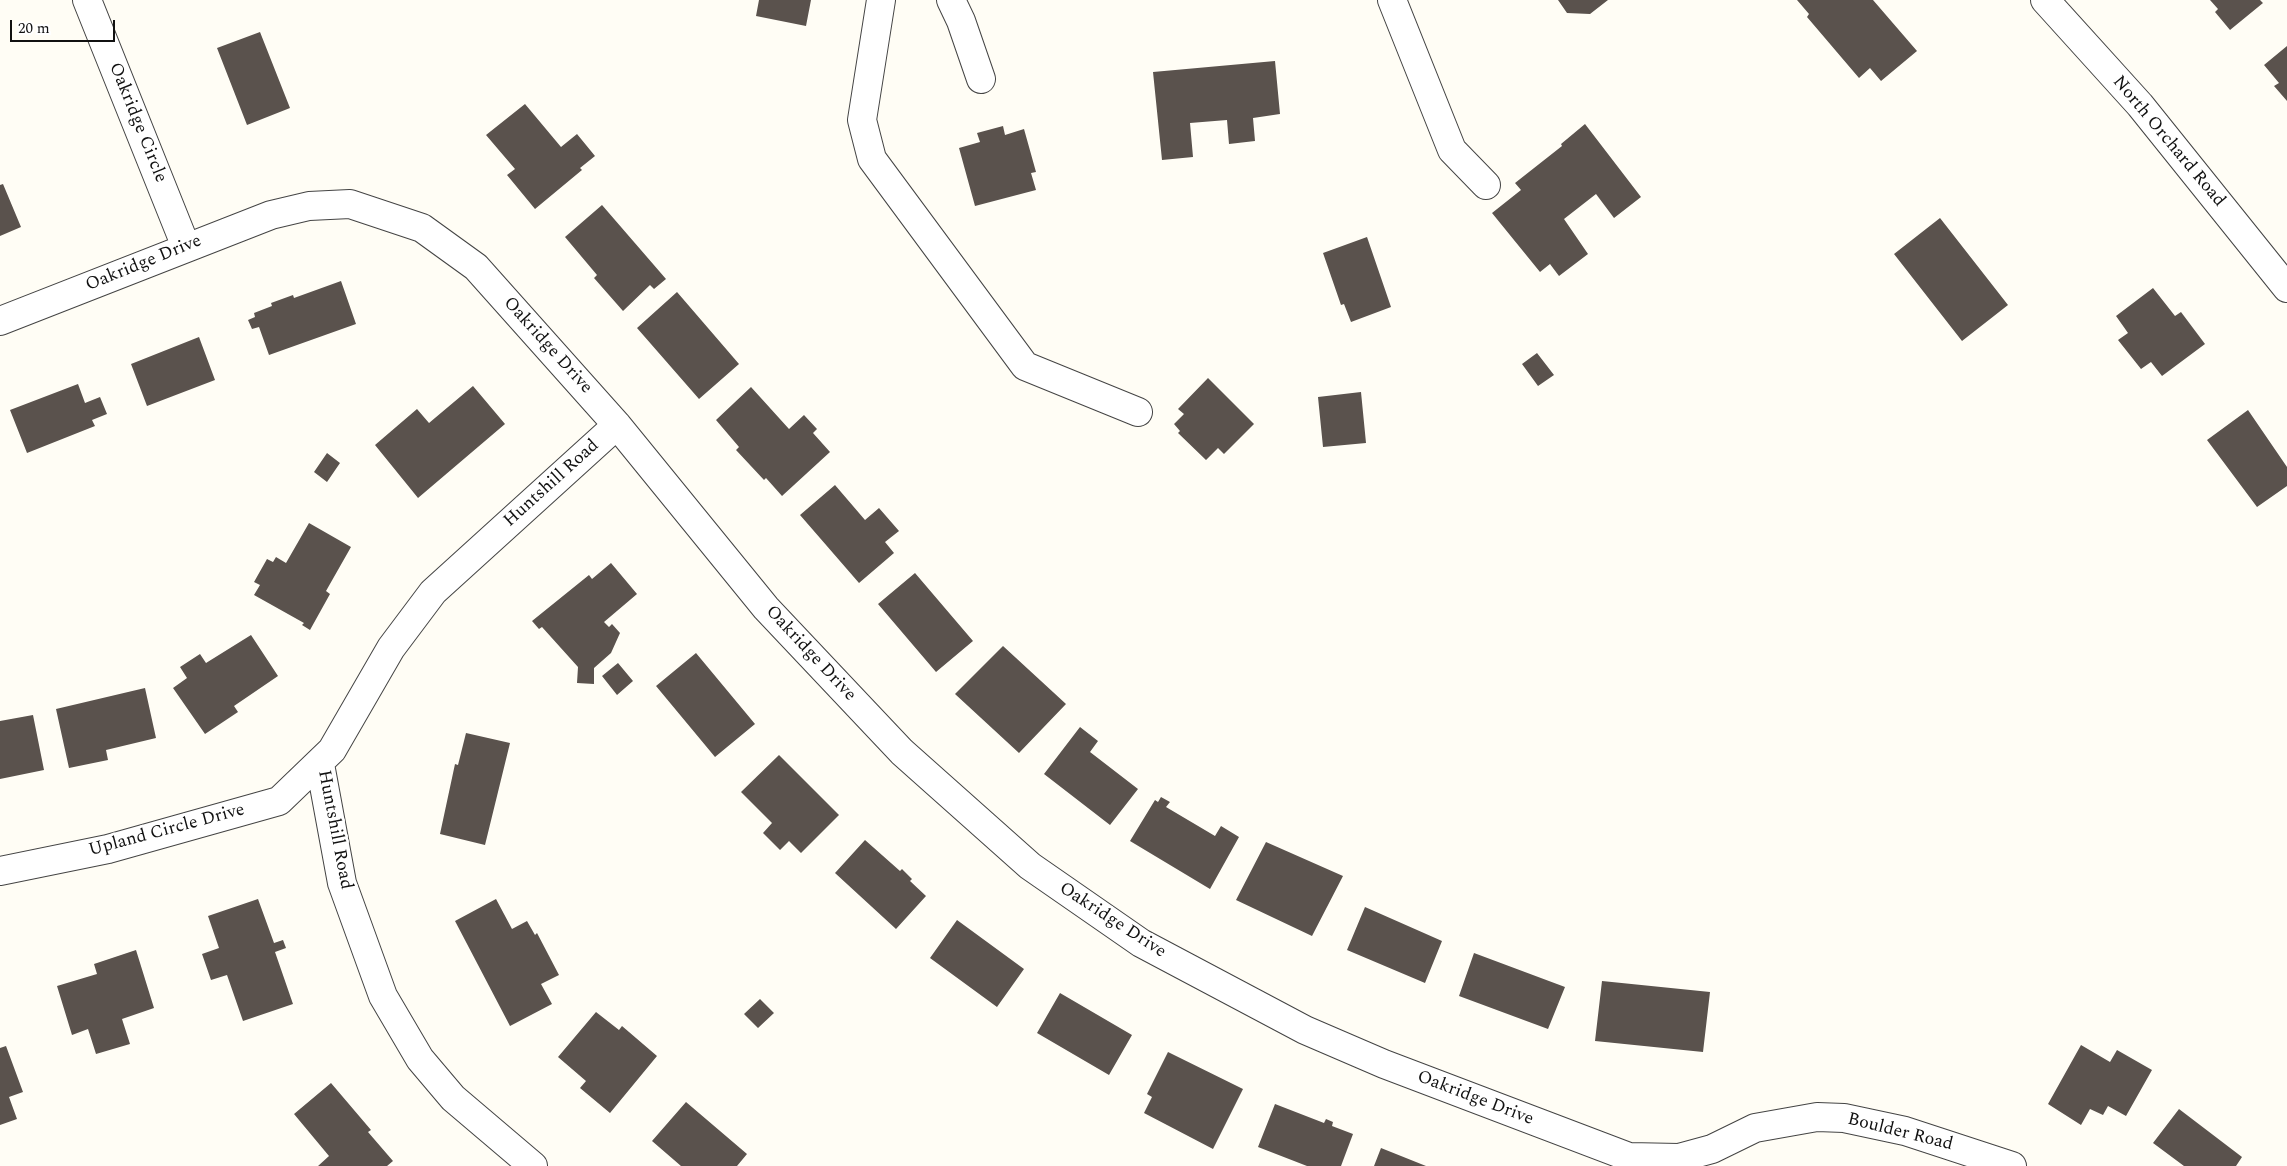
<!DOCTYPE html>
<html>
<head>
<meta charset="utf-8">
<style>
  body { margin:0 }
  #map { position:relative; width:2287px; height:1166px; overflow:hidden; background:#fffdf5; font-family:Spectral,serif }
  canvas { display:block }
  .scale { position:absolute; left:10px; top:20px; width:105px; height:22px; box-sizing:border-box; border:2px solid #111; border-top:0; padding-left:6px; font-size:15px; line-height:18px; white-space:nowrap; color:#111; -webkit-text-stroke:4px #fff; paint-order:stroke }
</style>
</head>
<body>
<div id="map">
<canvas width="2287" height="1166"></canvas>
<div class="scale">20 m</div>
</div>
<script>
const ctx = document.querySelector('canvas').getContext('2d');
ctx.lineJoin = 'round';
function fill(path, color) { ctx.fillStyle = color; ctx.fill(path, 'evenodd'); }
function stroke(path, color, width, dash) { ctx.strokeStyle = color; ctx.lineWidth = width; ctx.lineCap = dash ? 'butt' : 'round'; ctx.setLineDash(dash || []); ctx.stroke(path); }
function label(font, color, halo, rows, align = 'center') {
  ctx.font = font + ' Spectral,serif'; ctx.lineWidth = 5; ctx.setLineDash([]); ctx.textBaseline = 'middle'; ctx.strokeStyle = halo; ctx.fillStyle = color; for (const [text, x, y, turn = 0] of rows) {
    ctx.save(); ctx.translate(x, y); ctx.rotate((+turn || 0) * Math.PI / 180); ctx.textAlign = isNaN(turn) ? turn : align; if (halo) ctx.strokeText(text, 0, 0); ctx.fillText(text, 0, 0); ctx.restore();
  }
}
fill(new Path2D(`
  M759 0H811L806 26 756 16Z
  M1558 0H1608L1590 14 1567 13Z
  M1797 0H1873L1917 51 1881 81 1870 68 1859 78 1807 17 1809 14Z
  M2210 0H2260L2263 3 2230 30 2215 12 2218 9Z
  M260 32 290 108 247 125 217 48Z
  M2287 46V101L2274 86 2279 83 2264 65Z
  M1275 61 1280 114 1253 118 1255 141 1229 144 1227 120 1190 123 1193 157 1162 160 1153 72Z
  M525 104 561 147 577 134 595 156 580 168 582 170 535 209 507 175 515 169 486 135Z
  M1585 124 1641 197 1614 218 1596 194 1564 219 1588 254 1559 276 1550 264 1540 272 1492 213 1521 190 1515 183 1562 146 1561 144Z
  M1003 126 1005 135 1024 129 1036 172 1031 173 1036 190 975 206 959 148 980 142 977 133Z
  M3 184 21 227 0 236V185Z
  M602 205 666 279 654 289 650 285 623 311 594 278 597 275 565 237Z
  M1940 218 2008 305 1962 341 1894 254Z
  M1367 237 1391 307 1351 322 1344 304 1341 305 1323 253Z
  M341 281 356 324 269 355 259 327 252 329 248 320 255 317 254 313 272 306 271 303 293 295 294 298Z
  M2153 288 2175 316 2181 312 2205 344 2162 376 2151 362 2141 369 2118 340 2128 333 2116 316Z
  M677 292 739 364 699 399 637 328Z
  M199 337 215 380 147 406 131 364Z
  M1537 353 1554 375 1538 386 1522 364Z
  M1208 378 1254 424 1224 454 1218 448 1206 460 1178 433 1180 431 1174 424 1184 414 1178 409Z
  M78 384 85 403 100 397 107 414 92 420 95 426 27 453 10 410Z
  M473 386 505 424 418 498 375 445 417 409 429 423Z
  M751 387 789 429 804 415 817 429 813 433 830 452 782 496 766 478 764 480 736 450 739 447 716 420Z
  M1361 392 1366 443 1323 447 1318 397Z
  M2248 410 2287 467V486L2257 507 2207 440Z
  M327 453 340 463 327 482 314 472Z
  M835 485 865 520 879 508 899 531 885 542 894 553 859 583 800 515Z
  M309 523 351 547 326 591 330 594 310 630 302 625 304 623 254 595 260 585 254 582 267 559 273 562 276 557 286 563Z
  M611 563 637 594 604 622 609 627 612 624 620 633 611 653 594 668V684L577 683 578 667 542 627 539 629 532 621 589 575 592 579Z
  M915 573 973 641 936 672 878 604Z
  M251 635 278 676 234 706 238 712 205 734 173 688 187 678 180 667 200 654 206 663Z
  M1003 646 1066 704 1019 753 955 694Z
  M696 653 755 724 715 757 656 686Z
  M618 663 633 681 617 695 602 676Z
  M145 688 156 738 106 750 108 760 69 768 56 709Z
  M33 715 44 770 0 779V721Z
  M1080 727 1098 741 1090 752 1138 789 1110 825 1044 774Z
  M466 733 510 743 485 845 440 834 455 764 458 765Z
  M779 755 839 815 801 853 789 841 780 850 763 833 772 823 741 792Z
  M1161 797 1170 802 1166 807 1215 836 1221 826 1239 837 1210 889 1130 841 1155 800 1158 802Z
  M865 840 900 871 902 869 912 879 910 881 926 896 896 929 835 873Z
  M1266 842 1343 876 1312 936 1236 900Z
  M258 899 274 943 283 940 286 948 275 952 293 1004 243 1021 227 975 211 980 202 954 219 948 208 916Z
  M496 899 512 929 527 921 535 935 537 933 559 975 541 984 552 1004 510 1026 455 921Z
  M1365 907 1442 941 1425 983 1347 950Z
  M957 920 1024 969 997 1007 930 958Z
  M136 950 154 1008 122 1019 130 1044 96 1054 88 1029 72 1035 57 986 97 974 94 964Z
  M1474 953 1565 987 1548 1029 1459 996Z
  M1602 981 1710 992 1703 1052 1595 1041Z
  M1060 993 1132 1035 1109 1075 1037 1033Z
  M760 999 774 1013 758 1028 744 1014Z
  M596 1012 619 1030 622 1026 657 1056 610 1113 580 1088 586 1081 558 1057Z
  M2081 1045 2110 1062 2117 1050 2152 1070 2126 1116 2108 1106 2103 1115 2090 1109 2081 1125 2048 1104Z
  M6 1046 23 1092 9 1097 17 1119 0 1125V1048Z
  M1168 1052 1243 1089 1213 1149 1144 1113 1152 1097 1147 1094Z
  M331 1083 371 1130 368 1132 393 1161 387 1166H318L329 1156 294 1114Z
  M686 1102 747 1154 737 1166H681L652 1141Z
  M1275 1104 1324 1123 1326 1119 1333 1122 1332 1126 1353 1134 1341 1166H1307L1258 1147Z
  M2179 1109 2242 1157 2236 1166H2184L2153 1143Z
  M1381 1148 1426 1166H1374Z`), '#5a524d');
const minor = new Path2D(`
  M87 0 186 247
  M881 0 862 120 872 159 1025 366 1138 412
  M951 0 961 21 981 79
  M1392 0 1452 150 1486 185
  M2045 0 2140 105 2287 288
  M0 321 271 215 309 206 350 204 422 228 476 267 617 425 766 608 902 752 1030 866 1141 943 1305 1030 1384 1064 1629 1157 1679 1158
  M320 764 342 883 383 996 420 1059 453 1098 533 1166
  M0 871 108 849 279 801 332 750 391 648 433 592 617 425
  M1677 1166 1679 1158 1712 1149 1755 1128 1817 1117 1844 1118 1905 1131 2012 1166`);
stroke(minor, '#444', 30);
stroke(minor, '#fff', 28);
label('18px', '#111', '#fff', [
  ["Oakridge Circle",137,123,68],
  ["North Orchard Road",2168,142,50],
  ["Oakridge Drive",144,264,-22],
  ["Oakridge Drive",547,346,48],
  ["Huntshill Road",552,484,-42],
  ["Oakridge Drive",810,654,47],
  ["Huntshill Road",334,830,79],
  ["Upland Circle Drive",167,831,-15],
  ["Oakridge Drive",1112,921,33],
  ["Oakridge Drive",1475,1099,21],
  ["Boulder Road",1900,1133,14]
]);
</script>
</body>
</html>
